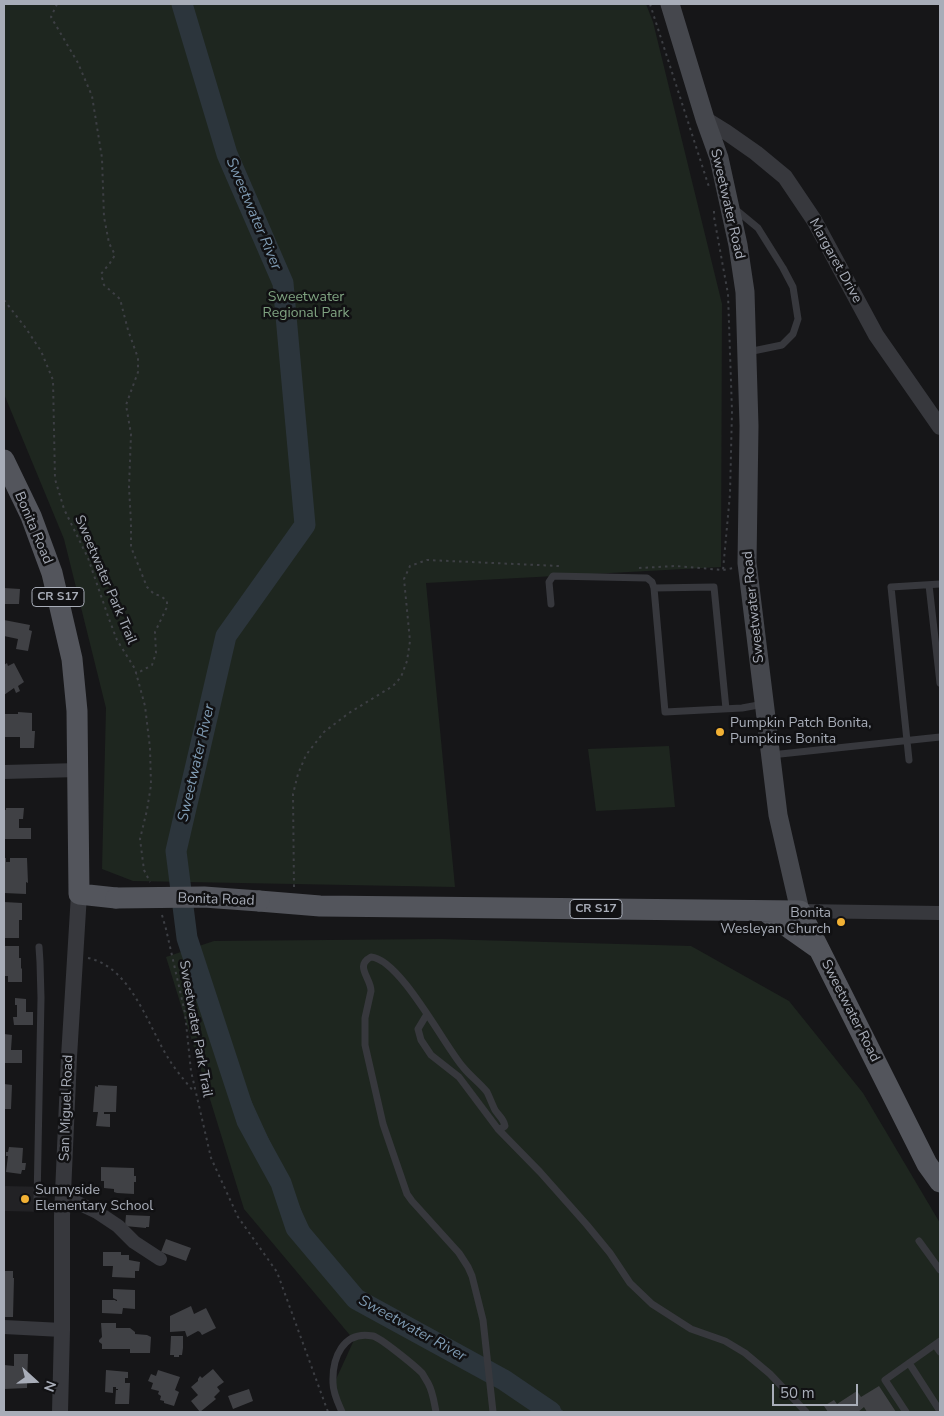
<!DOCTYPE html>
<html>
<head>
<meta charset="utf-8">
<style>
  body { margin:0 }
  #map { position:relative; width:944px; height:1416px; overflow:hidden; background:#161618; font-family:"Nunito Sans",sans-serif }
  canvas { display:block }
  .frame { position:absolute; inset:0; border:5px solid #a8adb8; pointer-events:none }
  .north { position:absolute; left:10px; top:1356px; width:50px; height:50px; -webkit-text-stroke:4px #111113; paint-order:stroke; rotate:110deg; font-size:14px; font-weight:700; line-height:20px; text-align:center; color:#a8adb8 }
  .north::after { content:''; display:block; margin:auto; width:18px; height:22px; background:#a8adb8; clip-path:polygon(50% 0,100% 100%,50% 72%,0 100%) }
  .scale { position:absolute; left:772px; top:1384px; width:86px; height:22px; box-sizing:border-box; border:2px solid #a8adb8; border-top:0; padding-left:6px; font-size:15px; line-height:18px; white-space:nowrap; color:#a8adb8; -webkit-text-stroke:4px #111113; paint-order:stroke }
</style>
</head>
<body>
<div id="map">
<canvas width="944" height="1416"></canvas>
<div class="frame"></div>
<div class="north">N</div>
<div class="scale">50 m</div>
</div>
<script>
const ctx = document.querySelector('canvas').getContext('2d');
ctx.lineJoin = 'round';
function fill(path, color) { ctx.fillStyle = color; ctx.fill(path, 'evenodd'); }
function stroke(path, color, width, dash) { ctx.strokeStyle = color; ctx.lineWidth = width; ctx.lineCap = dash ? 'butt' : 'round'; ctx.setLineDash(dash || []); ctx.stroke(path); }
function label(font, color, halo, rows, align = 'center') {
  ctx.font = font + ' "Nunito Sans",sans-serif'; ctx.lineWidth = 5; ctx.setLineDash([]); ctx.textBaseline = 'middle'; ctx.strokeStyle = halo; ctx.fillStyle = color; for (const [text, x, y, turn = 0] of rows) {
    ctx.save(); ctx.translate(x, y); ctx.rotate((+turn || 0) * Math.PI / 180); ctx.textAlign = isNaN(turn) ? turn : align; if (halo) ctx.strokeText(text, 0, 0); ctx.fillText(text, 0, 0); ctx.restore();
  }
}
fill(new Path2D(`
  M4 1186 47 1187 46 1212 4 1211Z`), '#222225');
fill(new Path2D(`
  M4 4H646L653 22 722 304 721 567 426 583 455 887 133 881 102 869 106 708 64 539 4 394Z
  M669 746 675 807 596 811 588 749Z
  M439 939 691 946 789 1001 863 1093 940 1223V1412H340L332 1388 354 1340 244 1209 166 957 214 941Z`), '#1e261f');
fill(new Path2D(`
  M203 958 245 1087 314 1238 362 1291 454 1343 565 1412H557L452 1347 360 1297 309 1238 238 1081 197 960Z`), '#2c353c');
stroke(new Path2D(`
  M182 4 227 154 283 283 305 525 226 636 176 851 187 938 247 1121 281 1183 296 1228 356 1299 504 1380 551 1412`), '#2c353c', 21);
fill(new Path2D(`
  M4 588 20 589 19 604H4Z
  M4 620 30 625 29 630 32 631 28 651 16 649 18 639 4 636Z
  M7 663 8 666 14 663 24 682 18 686 20 691 16 693 14 688 4 695V665Z
  M18 712 32 713V731H35L34 748H20V737H4V714H18Z
  M6 808H24L23 819H19V828H31V839H4V810H6Z
  M4 858H6V862H10V858H27L28 883 26 882V894L4 893Z
  M4 902 22 903V920H19V938H4Z
  M4 946H19V958H21V969L22 968V982H8V976H4Z
  M15 998 26 999V1012H33V1025H14L13 1017H17V1005H15Z
  M4 1034 12 1035 11 1050H22V1063H4Z
  M4 1084 12 1085 11 1109H4Z
  M98 1085 117 1086 116 1112H104V1114H110V1127L96 1126 98 1112H93L95 1086 98 1087Z
  M9 1147 23 1148 22 1163H26L25 1170H22L21 1174 6 1172 8 1156H6V1152H8Z
  M101 1167 134 1168V1176H136V1182H134V1194L117 1193 114 1192V1189L104 1188V1181H101Z
  M126 1215 150 1216 149 1227H146V1228L125 1226Z
  M166 1239 191 1248 186 1261 161 1252Z
  M103 1252H121V1255H129V1260L140 1262 139 1271H135V1278L112 1277 113 1266H103Z
  M4 1271H13V1278H14L13 1317H4Z
  M113 1289 135 1290V1309L123 1308 122 1314 102 1313V1300H116L115 1301H117V1300L113 1298Z
  M191 1306 194 1314 206 1308 216 1328 202 1335 200 1332 198 1331 187 1337 185 1331 170 1332V1316Z
  M101 1323H116V1328H130L135 1332V1334L147 1335 151 1337 150 1353H130V1349H102V1344L99 1342V1340L102 1337Z
  M171 1336H183V1348L182 1355H179V1357H174V1355H170Z
  M14 1354H28L27 1388 4 1389V1365L14 1366Z
  M213 1369 224 1382 217 1387 220 1391 214 1397 216 1399 200 1412 191 1401 198 1395 191 1387 198 1381V1379L200 1376 202 1378Z
  M106 1370 128 1372V1378H125V1383H130L129 1404H115L116 1390H118V1389H116V1387H113V1393L105 1392Z
  M158 1370 180 1377 175 1390 179 1392 174 1406 164 1403V1401L160 1400 161 1396 158 1394 159 1391 151 1389 153 1383 148 1381 151 1374 156 1376Z
  M879 1386 896 1412H867L864 1407 858 1412H828L824 1406 834 1400 837 1404 857 1391 861 1397Z
  M249 1389 253 1401 233 1409 228 1396Z`), '#404145');
stroke(new Path2D(`
  M57 4 51 17 78 63 92 96 102 158 104 217 109 243 115 255 110 263 101 274 104 285 120 299 128 330 138 358V372L126 405 131 434 129 487 131 523V547L147 587 154 594 161 596 167 601V607L155 632 156 653 152 665 136 674
  M650 4 709 187
  M714 211V217L728 294 732 411 730 494 723 570
  M4 300 25 327 41 351 53 380 55 479 64 509 88 558 109 619 117 640 135 669 145 706 150 748 151 785 147 810 140 839 144 870 150 882
  M639 568 676 566 723 570 733 568
  M294 887 293 794 298 774 306 755 324 732 349 713 393 686 401 677 407 661 410 641 404 579 410 566 427 560 559 566
  M162 915 166 929 185 1013 191 1071 211 1158 238 1217 277 1272 328 1412
  M88 958C132 967 149 1029 170 1061 177 1072 186 1082 194 1092`), '#3d3f44', 2, [2.5, 4]);
stroke(new Path2D(`
  M735 209 758 228 783 268 793 287 798 319 793 334 782 345 748 352
  M929 585 940 683
  M654 588 714 587 726 709
  M551 604 549 582 553 576 647 578 652 582 654 588 665 712 742 708 764 704
  M771 755 940 737
  M909 760 891 587 940 584
  M427 1014 418 1029 421 1040 431 1055 459 1077 498 1129 502 1128 505 1126C504 1119 498 1115 495 1110 492 1104 490 1098 487 1092 480 1083 470 1076 463 1067 444 1045 400 959 371 957 354 966 371 978 371 991L365 1018V1045L383 1124 407 1194 412 1201 459 1253 468 1267 472 1276 483 1320 493 1412
  M498 1129 540 1172 587 1225 610 1253 630 1283 652 1304 691 1329 725 1341 745 1353 770 1374 806 1412
  M37 1202 41 998 40 962 39 947
  M919 1241 940 1270
  M935 1345 940 1352
  M909 1363 940 1411
  M342 1412C338 1403 333 1393 333 1383 332 1358 343 1330 373 1336 381 1338 415 1366 422 1373 424 1376 426 1380 428 1383 433 1392 434 1402 436 1412
  M906 1412 885 1380 940 1341`), '#37383d', 7);
stroke(new Path2D(`
  M4 772 78 770
  M800 911 940 913
  M63 1196 97 1212 118 1226 134 1242 160 1259
  M4 1327 62 1330`), '#37383d', 14);
stroke(new Path2D(`
  M705 119 726 132 756 153 785 177 814 220 876 335 940 427
  M60 1412 62 1330V1216L69 1057 79 894`), '#37383d', 16);
stroke(new Path2D(`
  M670 4 705 119 719 158 738 245 745 292 749 426 747 563 778 815 800 911`), '#45474d', 19);
stroke(new Path2D(`
  M4 460 31 516 52 573 72 659 77 711 79 894 116 898
  M259 901 320 906 800 911 927 1164 940 1182
  M765 911 816 947`), '#53555c', 21);
stroke(new Path2D(`
  M116 898 204 897 259 901`), '#53555c', 21);
for (const [x, y, r, color] of [
  [720,732,5,"#f2b134"],
  [841,922,5,"#f2b134"],
  [25,1199,5,"#f2b134"]
]) { const dot = new Path2D(); dot.arc(x, y, r, 0, 2 * Math.PI); ctx.fillStyle = color; ctx.fill(dot); stroke(dot, '#111113', 2); }
for (const [x, y, w] of [
  [58,597,52],
  [596,909,52]
]) { const box = new Path2D(); box.roundRect(x - w / 2, y - 9.5, w, 19, 4); ctx.fillStyle = '#111113'; ctx.fill(box); stroke(box, '#a8adb8', 1); }
label('bold 12px', '#a8adb8', null, [
  ["CR S17",58,597],
  ["CR S17",596,909]
]);
label('14px', '#a8adb8', '#111113', [
  ["Sweetwater Road",727,204,77],
  ["Margaret Drive",835,261,61],
  ["Bonita Road",33,528,67],
  ["Sweetwater Park Trail",105,580,67],
  ["Sweetwater Road",754,607,-96],
  ["Bonita Road",216,900,2],
  ["Sweetwater Road",850,1011,63],
  ["Sweetwater Park Trail",195,1029,80],
  ["San Miguel Road",67,1108,-88]
]);
label('14px', '#7fa381', '#111113', [
  ["Sweetwater",306,298],
  ["Regional Park",306,314]
]);
label('14px', '#a8adb8', '#111113', [
  ["Pumpkin Patch Bonita,",730,724],
  ["Pumpkins Bonita",730,740],
  ["Bonita",831,914,"right"],
  ["Wesleyan Church",831,930,"right"],
  ["Sunnyside",35,1191],
  ["Elementary School",35,1207]
], 'left');
label('italic 15px', '#7f9bb3', '#111113', [
  ["Sweetwater River",253,214,67],
  ["Sweetwater River",197,763,-77],
  ["Sweetwater River",412,1329,29]
]);
</script>
</body>
</html>
